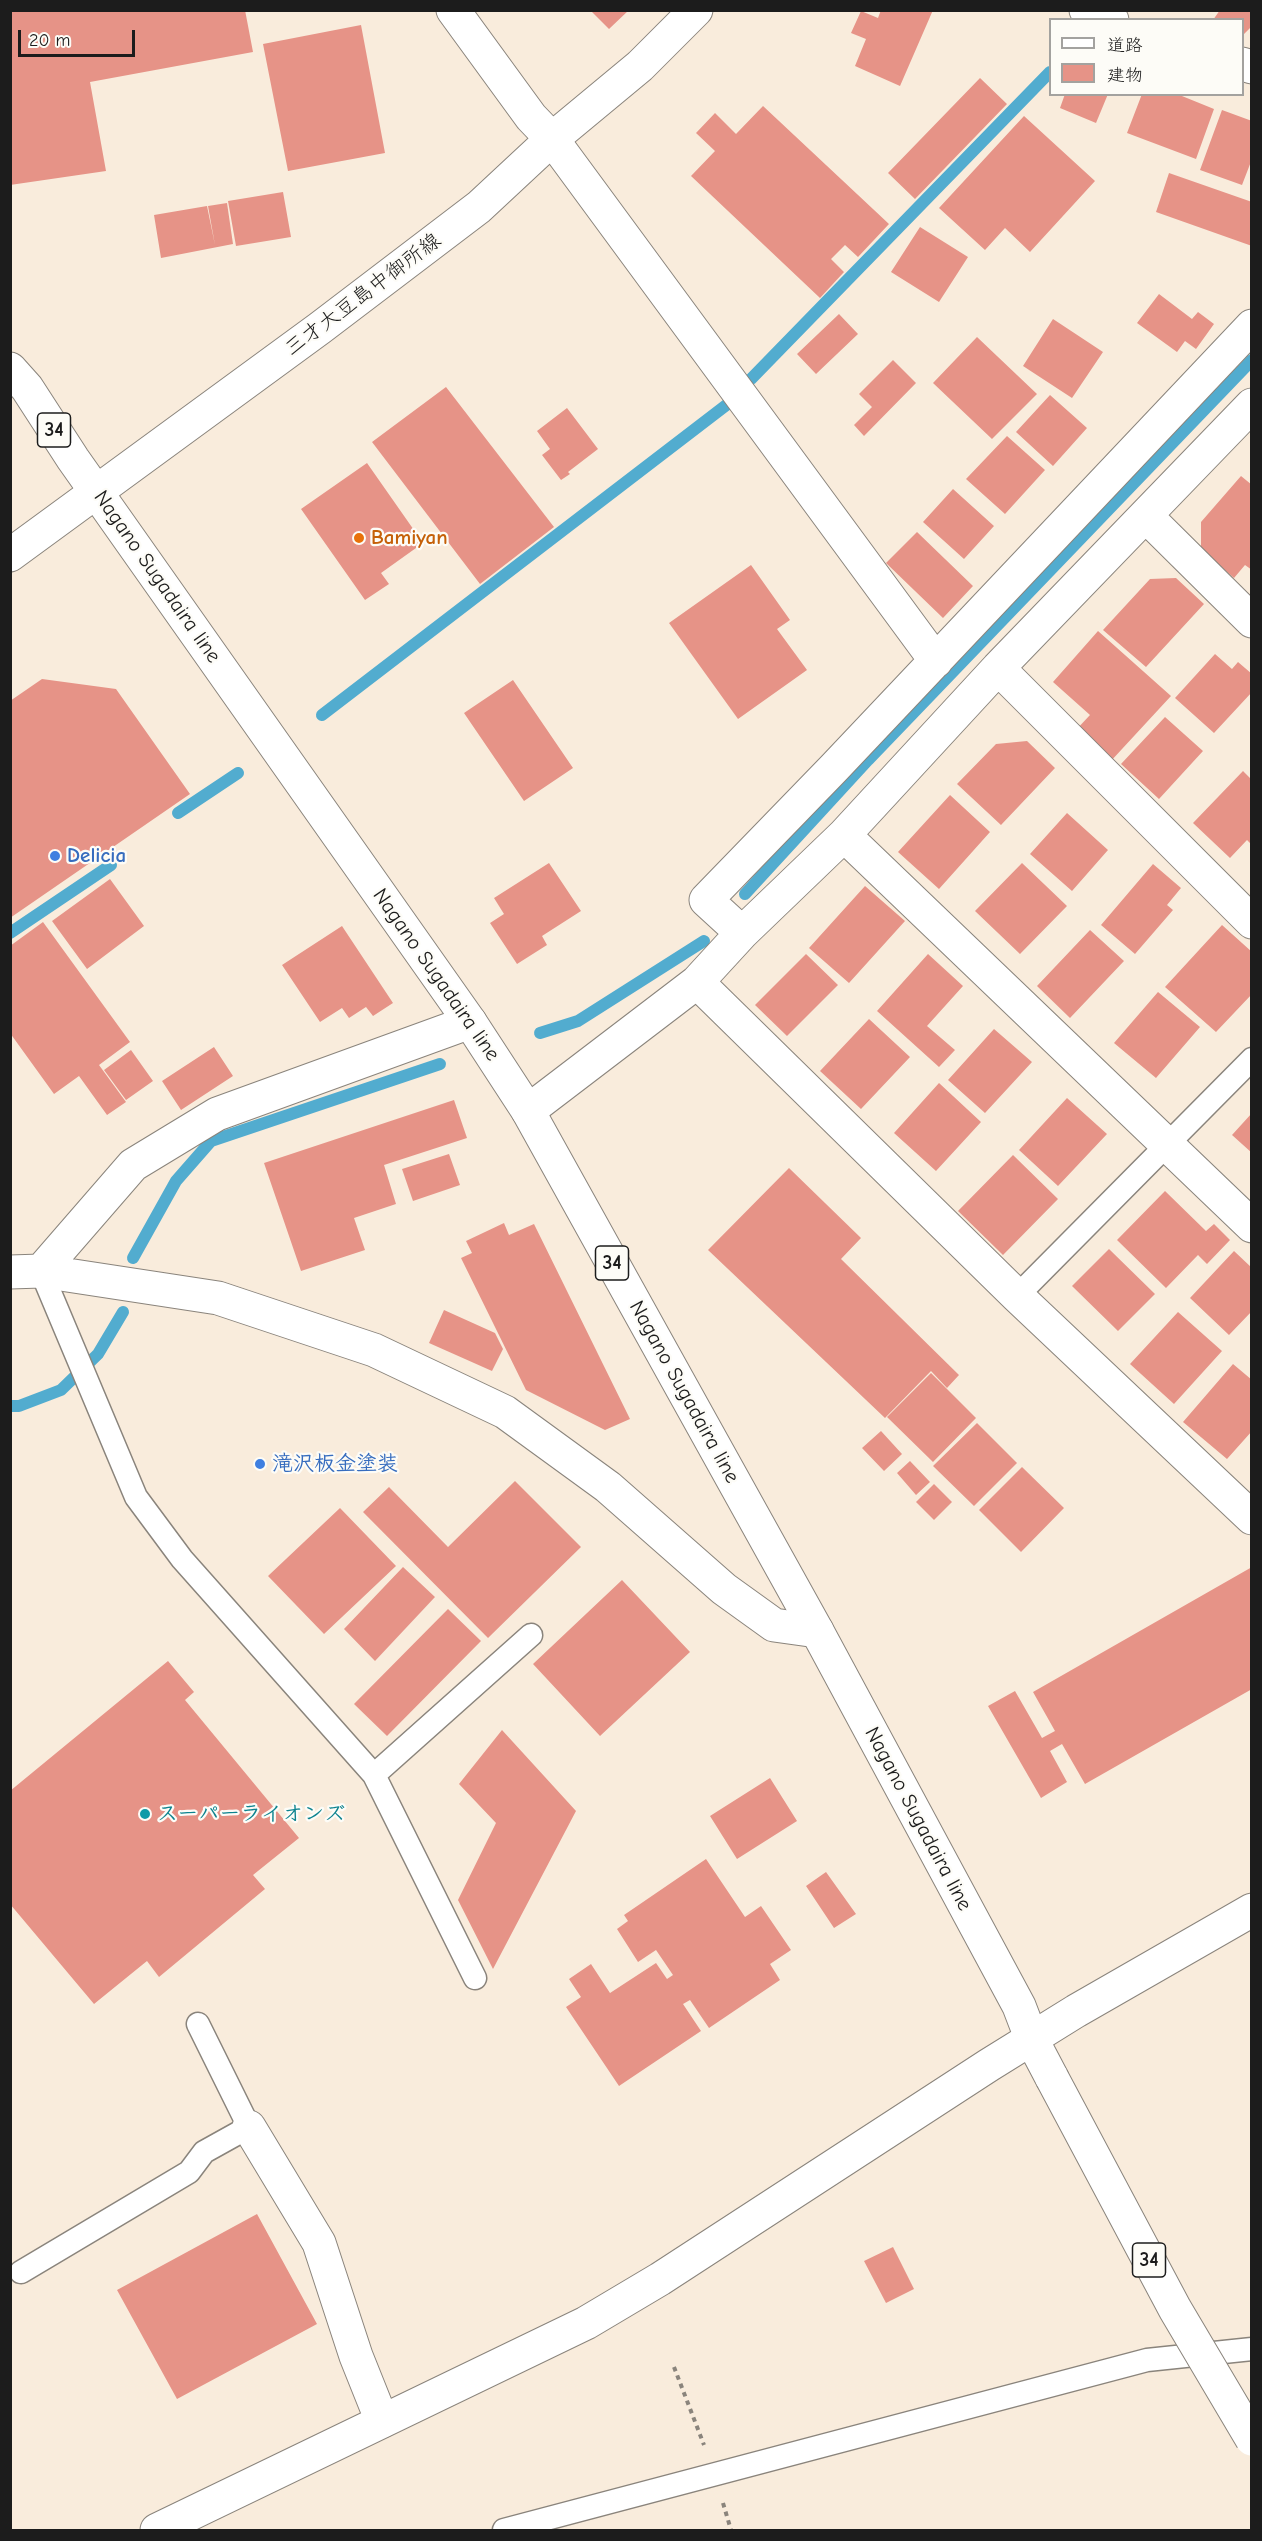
<!DOCTYPE html>
<html>
<head>
<meta charset="utf-8">
<style>
  body { margin:0 }
  #map { position:relative; width:1262px; height:2541px; overflow:hidden; background:#f9ecdc; font-family:"Comic Neue","Klee One",sans-serif }
  canvas { display:block }
  .frame { position:absolute; inset:0; border:12px solid #1c1c1c; pointer-events:none }
  .legend { position:absolute; left:1049px; top:18px; width:195px; height:78px; box-sizing:border-box; background:#fdfcf7; border:2px solid #a3a29f; margin:0; padding:8px 10px; list-style:none; font-size:18px; color:#1c1c1c }
  .legend li { display:flex; align-items:center; gap:12px; height:30px }
  .legend b { width:30px; border:2px solid #a3a29f }
  .scale { position:absolute; left:18px; top:30px; width:117px; height:27px; box-sizing:border-box; border:3px solid #1c1c1c; border-top:0; padding-left:8px; font-size:18px; line-height:21px; white-space:nowrap; color:#1c1c1c; -webkit-text-stroke:4px #fdfcf7; paint-order:stroke }
</style>
</head>
<body>
<div id="map">
<canvas width="1262" height="2541"></canvas>
<div class="frame"></div>
<ul class="legend">
<li><b style="height:8px;background:#fff"></b>道路</li>
<li><b style="height:16px;background:#e69387"></b>建物</li>
</ul>
<div class="scale">20 m</div>
</div>
<script>
const ctx = document.querySelector('canvas').getContext('2d');
ctx.lineJoin = 'round';
function stroke(path, color, width, dash) { ctx.strokeStyle = color; ctx.lineWidth = width; ctx.lineCap = dash ? 'butt' : 'round'; ctx.setLineDash(dash || []); ctx.stroke(path); }
function fill(path, color) { ctx.fillStyle = color; ctx.fill(path, 'evenodd'); }
function label(font, color, halo, rows, align = 'center') {
  ctx.font = font + ' "Comic Neue","Klee One",sans-serif'; ctx.lineWidth = 4.5; ctx.setLineDash([]); ctx.textBaseline = 'middle'; ctx.strokeStyle = halo; ctx.fillStyle = color; for (const [text, x, y, turn = 0] of rows) {
    ctx.save(); ctx.translate(x, y); ctx.rotate((+turn || 0) * Math.PI / 180); ctx.textAlign = isNaN(turn) ? turn : align; if (halo) ctx.strokeText(text, 0, 0); ctx.fillText(text, 0, 0); ctx.restore();
  }
}
stroke(new Path2D(`
  M751 379 1050 72
  M322 715 729 403
  M178 813 238 773
  M745 894 868 760 1252 360
  M10 933 111 865
  M540 1033 578 1021 704 941
  M133 1258 176 1181 211 1141 440 1064
  M10 1406H19L61 1390 98 1354 123 1312`), '#52accf', 12);
fill(new Path2D(`
  M10 10H245L253 52 90 82 106 171 10 185Z
  M590 10H629L609 29Z
  M881 10H933L900 86 855 66 866 39 851 33 861 11 878 18Z
  M1220 10H1252V26L1242 36V20H1213Z
  M361 25 385 153 288 171 263 44Z
  M980 78 1007 104 915 199 888 173Z
  M1065 94H1108L1096 123 1060 108Z
  M1142 94H1177L1214 109 1196 159 1127 133Z
  M763 106 889 224 858 257 845 245 831 259 844 272 820 298 691 176 715 151 696 133 715 113 736 134Z
  M1222 110 1252 121V159L1242 185 1200 170Z
  M1024 116 1095 181 1030 252 1005 228 985 250 939 208Z
  M1169 173 1252 202V246L1156 212Z
  M283 192 291 237 236 246 228 201Z
  M227 203 233 244 161 258 154 215 207 206 215 245 208 206Z
  M920 227 968 257 939 302 891 272Z
  M1159 294 1192 319 1198 312 1214 324 1196 349 1185 341 1177 352 1137 323Z
  M839 314 858 334 816 374 797 354Z
  M1053 319 1103 352 1072 398 1023 366Z
  M977 337 1037 394 992 439 933 383Z
  M893 360 916 383 864 436 854 425 872 407 859 394Z
  M446 387 554 527 480 584 372 442Z
  M1050 395 1087 428 1053 466 1016 432Z
  M567 408 598 449 568 472 570 474 561 480 542 455 550 449 537 431Z
  M1007 436 1045 470 1005 514 966 479Z
  M367 463 423 543 381 573 389 584 365 600 301 509Z
  M1241 476 1252 485V570L1245 565 1234 578 1201 549V522Z
  M953 489 994 526 964 559 923 522Z
  M917 532 973 586 943 618 886 563Z
  M751 565 790 620 777 629 807 670 738 719 669 623Z
  M1176 578 1204 604 1146 667 1103 630 1150 579Z
  M1098 631 1171 696 1110 762 1075 731 1090 715 1053 682Z
  M1215 654 1232 669 1238 662 1252 674V692L1214 733 1175 698Z
  M42 679 116 689 190 794 10 918V701Z
  M513 680 573 768 524 801 464 713Z
  M1165 717 1203 751 1159 799 1121 764Z
  M1027 741 1055 768 1001 825 957 784 996 744Z
  M1243 771 1252 780V845L1247 840 1230 858 1193 823Z
  M950 795 990 832 939 889 898 852Z
  M1067 813 1108 850 1072 891 1030 854Z
  M549 863 581 911 542 936 547 945 517 964 490 923 504 914 494 898Z
  M1022 863 1067 906 1020 954 975 911Z
  M1153 864 1181 888 1167 905 1173 910 1135 954 1101 925Z
  M110 879 144 926 87 969 52 921Z
  M865 886 905 921 849 983 809 948Z
  M43 922 130 1042 99 1065 126 1102 107 1115 79 1076 54 1094 10 1033V946Z
  M1222 925 1252 952V994L1216 1032 1165 987Z
  M342 926 393 1003 373 1016 366 1007 349 1018 342 1008 320 1022 282 965Z
  M1090 930 1124 961 1070 1018 1037 986Z
  M806 954 838 985 787 1036 755 1005Z
  M928 954 963 986 927 1026 955 1050 939 1067 877 1011Z
  M1158 992 1200 1027 1156 1078 1114 1043Z
  M869 1019 910 1057 861 1109 820 1071Z
  M994 1029 1032 1062 985 1113 948 1080Z
  M214 1047 233 1076 181 1110 162 1081Z
  M131 1050 153 1081 126 1100 104 1070Z
  M939 1083 981 1122 936 1171 894 1133Z
  M1067 1098 1107 1134 1058 1186 1019 1150Z
  M454 1100 467 1138 384 1165 396 1204 354 1218 365 1250 301 1271 264 1163Z
  M1252 1113V1153L1232 1135Z
  M449 1154 460 1185 413 1201 402 1169Z
  M1013 1155 1058 1199 1003 1255 958 1211Z
  M789 1168 861 1238 841 1259 959 1375 947 1388 931 1371 885 1418 708 1250Z
  M1165 1191 1206 1231 1214 1224 1230 1240 1207 1264 1198 1255 1166 1288 1117 1240Z
  M504 1223 509 1235 534 1224 630 1419 605 1430 526 1390 461 1258 472 1253 466 1241Z
  M1109 1249 1155 1294 1118 1331 1072 1286Z
  M1234 1251 1252 1268V1311L1229 1335 1190 1298Z
  M444 1310 495 1333 503 1349 492 1371 429 1343Z
  M1178 1312 1222 1351 1174 1404 1130 1364Z
  M1233 1364 1252 1380V1431L1227 1459 1183 1422Z
  M931 1373 976 1418 933 1462 887 1417Z
  M977 1423 1017 1463 974 1506 933 1466Z
  M881 1431 902 1454 884 1471 862 1448Z
  M910 1461 930 1482 916 1495 897 1473Z
  M1022 1467 1064 1508 1021 1552 979 1510Z
  M515 1481 581 1547 488 1638 363 1512 389 1487 448 1547Z
  M934 1484 952 1502 934 1520 916 1502Z
  M340 1508 396 1566 324 1634 268 1576Z
  M403 1567 435 1597 375 1661 344 1629Z
  M1252 1567V1689L1085 1784 1062 1744 1050 1751 1067 1782 1041 1798 988 1706 1015 1691 1042 1738 1055 1731 1033 1692Z
  M622 1580 690 1652 600 1736 533 1664Z
  M448 1609 481 1641 387 1736 354 1704Z
  M168 1661 194 1692 185 1700 299 1838 253 1875 265 1889 159 1977 147 1961 94 2004 10 1904V1791Z
  M502 1730 576 1811 493 1969 458 1900 496 1823 459 1784Z
  M770 1778 797 1821 737 1859 710 1816Z
  M706 1859 745 1917 761 1906 791 1950 770 1964 780 1980 709 2028 690 2000 683 2004 701 2031 619 2086 566 2007 581 1997 569 1979 591 1964 610 1993 656 1963 667 1979 673 1975 656 1950 638 1962 617 1929 628 1921 624 1915Z
  M826 1872 856 1914 834 1928 806 1886Z
  M257 2214 317 2324 177 2399 117 2290Z
  M893 2247 914 2289 886 2303 864 2261Z`), '#e69387');
const service = new Path2D(`
  M41 1271 136 1497 182 1559 374 1775 475 1978
  M1017 1296 1252 1059
  M374 1775 531 1635
  M21 2272 189 2172 204 2152 249 2127 198 2024
  M504 2530 1147 2360 1252 2349`);
const minor = new Path2D(`
  M453 10 531 117 552 139 936 661
  M1086 10 1112 20
  M1242 64 1252 67
  M1146 516 1252 621
  M998 668 1252 922
  M844 835 1252 1226
  M742 933 706 900 834 768 1252 326
  M697 982 1017 1296 1252 1518
  M528 1111 697 982 742 933 844 835 998 668 1252 405
  M41 1271 133 1165 217 1114 470 1022
  M10 1272 41 1271 218 1298 374 1350 505 1412 608 1487 724 1589 774 1625 817 1631
  M249 2127 319 2243 356 2356 382 2421`);
const tertiary = new Path2D(`
  M157 2530 586 2323 660 2279 989 2065 1076 2011 1252 1910`);
const secondary = new Path2D(`
  M10 555 320 328 479 207 552 139 640 66 696 10`);
const primary = new Path2D(`
  M10 369 27 388 73 459 470 1022 528 1111 817 1631 1019 2006 1032 2040 1052 2078`);
stroke(service, '#8a847c', 25);
stroke(minor, '#8a847c', 35);
stroke(tertiary, '#8a847c', 35);
stroke(secondary, '#8a847c', 35);
stroke(primary, '#8a847c', 35);
stroke(new Path2D(`
  M674 2367 704 2445
  M723 2503 731 2530`), '#8a847c', 4, [4.5, 4.5]);
stroke(service, '#fff', 22);
stroke(minor, '#fff', 33);
stroke(tertiary, '#fff', 33);
stroke(secondary, '#fff', 33);
stroke(primary, '#fff', 33);
const primaryBridge = new Path2D(`
  M1052 2078 1175 2309 1252 2439`);
stroke(primaryBridge, '#8a847c', 35, []);
stroke(primaryBridge, '#fff', 33);
for (const [x, y, r, color] of [
  [359,538,6,"#e8710a"],
  [55,856,6,"#3f7fe0"],
  [260,1464,6,"#3f7fe0"],
  [145,1814,6,"#0f9aa8"]
]) { const dot = new Path2D(); dot.arc(x, y, r, 0, 2 * Math.PI); ctx.fillStyle = color; ctx.fill(dot); stroke(dot, '#fdfcf7', 2); }
for (const [x, y, w] of [
  [54,430,33],
  [612,1263,33],
  [1149,2260,33]
]) { const box = new Path2D(); box.roundRect(x - w / 2, y - 17, w, 34, 4.5); ctx.fillStyle = '#fdfcf7'; ctx.fill(box); stroke(box, '#1c1c1c', 1.5); }
label('bold 20px', '#1c1c1c', null, [
  ["34",54,430],
  ["34",612,1263],
  ["34",1149,2260]
]);
label('21px', '#1c1c1c', '#fdfcf7', [
  ["三才大豆島中御所線",363,295,-37],
  ["Nagano Sugadaira line",157,577,55],
  ["Nagano Sugadaira line",436,975,55],
  ["Nagano Sugadaira line",684,1392,61],
  ["Nagano Sugadaira line",918,1819,62]
]);
label('bold 21px', '#c56008', '#fdfcf7', [
  ["Bamiyan",371,538]
], 'left');
label('bold 21px', '#366cbe', '#fdfcf7', [
  ["Delicia",67,856],
  ["滝沢板金塗装",272,1464]
], 'left');
label('bold 21px', '#0d838f', '#fdfcf7', [
  ["スーパーライオンズ",157,1814]
], 'left');
</script>
</body>
</html>
